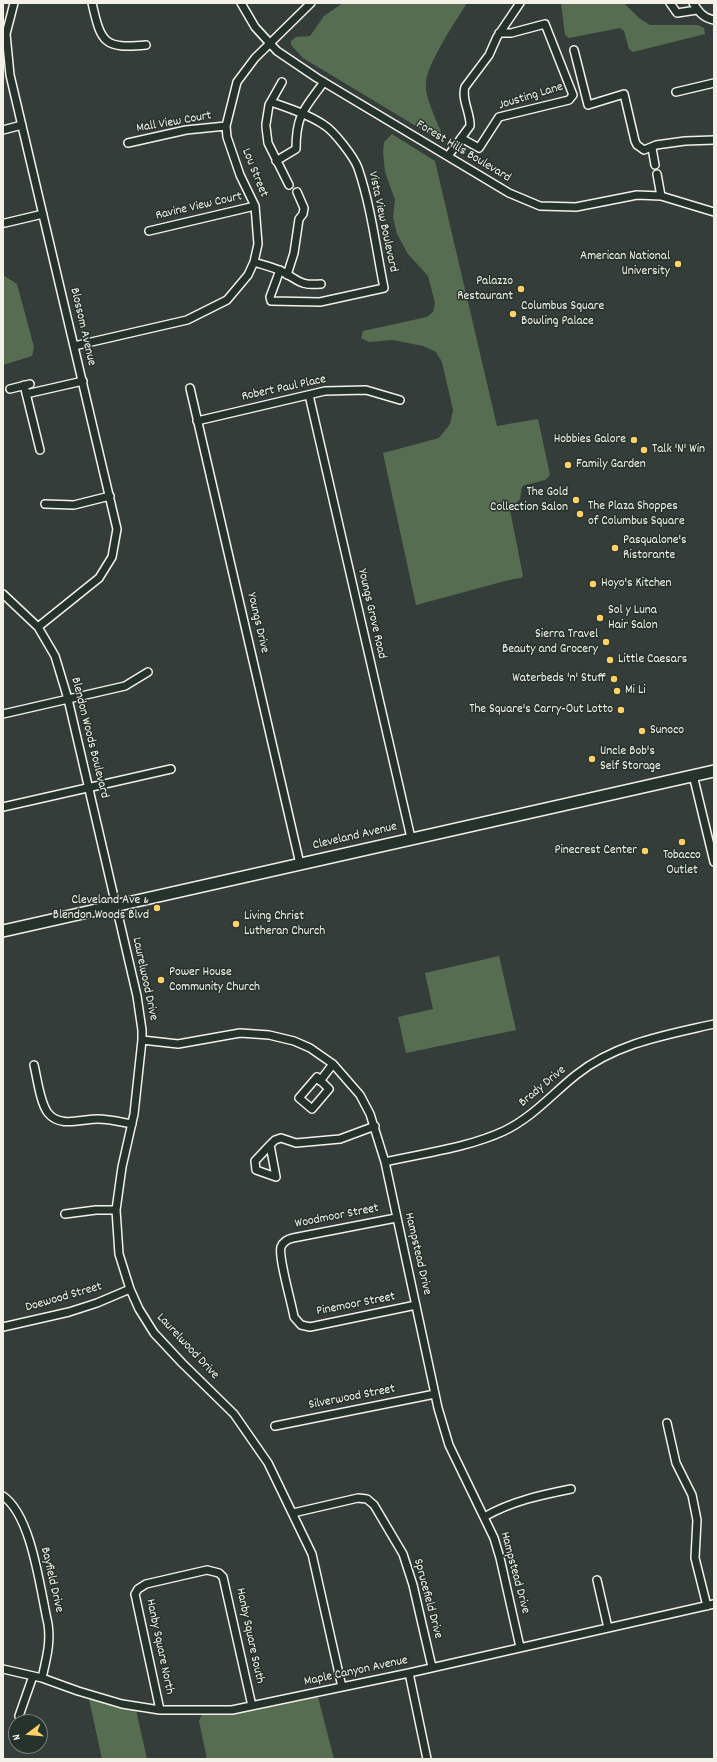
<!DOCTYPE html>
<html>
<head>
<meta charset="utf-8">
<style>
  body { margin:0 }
  #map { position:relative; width:717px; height:1762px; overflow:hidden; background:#343d3a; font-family:Dekko,sans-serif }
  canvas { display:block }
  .frame { position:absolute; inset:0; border:4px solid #f4f1e8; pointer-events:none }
  .north { position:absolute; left:8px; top:1714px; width:40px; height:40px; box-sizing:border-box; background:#26332d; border:1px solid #787f78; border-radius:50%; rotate:254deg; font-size:11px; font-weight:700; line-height:16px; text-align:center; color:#f4f1e8 }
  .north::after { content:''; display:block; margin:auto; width:14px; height:18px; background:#ffd166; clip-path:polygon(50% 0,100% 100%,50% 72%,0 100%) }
</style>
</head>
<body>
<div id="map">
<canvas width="717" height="1762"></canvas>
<div class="frame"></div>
<div class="north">N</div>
</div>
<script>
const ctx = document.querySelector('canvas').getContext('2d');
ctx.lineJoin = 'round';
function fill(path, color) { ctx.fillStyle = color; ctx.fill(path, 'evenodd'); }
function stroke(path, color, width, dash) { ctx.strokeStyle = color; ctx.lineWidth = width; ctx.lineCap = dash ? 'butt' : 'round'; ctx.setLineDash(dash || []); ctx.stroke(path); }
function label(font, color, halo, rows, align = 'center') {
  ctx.font = font + ' Dekko,sans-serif'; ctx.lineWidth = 3; ctx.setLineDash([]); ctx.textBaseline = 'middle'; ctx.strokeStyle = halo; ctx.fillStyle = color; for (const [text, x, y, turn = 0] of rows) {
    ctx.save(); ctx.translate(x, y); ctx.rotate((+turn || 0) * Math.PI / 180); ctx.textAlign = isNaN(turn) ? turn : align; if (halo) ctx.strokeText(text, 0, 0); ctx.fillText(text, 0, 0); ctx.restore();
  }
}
fill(new Path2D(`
  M343 3H467C457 19 427 64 426 82 424 97 437 120 442 135L439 140 303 58 291 45V41L296 37 310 36 324 16Z
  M561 3H624L639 18 650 25H698L704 28 705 34 633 52 629 49 624 31 620 28 569 38 565 35Z
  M392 134 435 161 497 426 538 419 550 475 545 480 525 485 522 487 520 499 510 510 523 576 521 578 509 580 416 605 383 453 439 438 450 424 453 410 442 362 436 352 423 346 393 340 369 342 361 338 363 331 427 317 433 312 435 303 428 276 408 254 397 234 393 218 395 200 385 172 383 152 384 142Z
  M3 275 17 284 34 347 32 356 3 365Z
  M499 956 516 1030 406 1053 398 1017 433 1009 425 973Z
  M318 1697 334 1759H207L199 1721 202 1714 250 1711Z
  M89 1699 136 1710 147 1759H102Z`), '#576d51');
const street = new Path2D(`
  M14 3 6 34 10 75 117 529 112 557 99 578 38 627
  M92 3C101 43 104 49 146 45
  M241 3 255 27 277 51 317 78 509 193 540 206 576 207 637 195 661 196 714 212
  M670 3 677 13 697 10
  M693 3C699 12 703 18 714 20
  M574 50 588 105 624 94 635 141 637 145 644 150 656 145 685 141 714 140
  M676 92 714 83
  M271 102C288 108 308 114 324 125 334 131 354 157 358 168 371 206 376 248 384 288L320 302 271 301 270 297 280 270
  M266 124 269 105 282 82
  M266 127 268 143 289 185
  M3 130 22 125
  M461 138 479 148 499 117 569 100 573 95 545 24 511 33H499
  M128 143 186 130 226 126
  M652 148 655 165
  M448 156 470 126C471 114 461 99 465 87L489 55 497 37 520 3
  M276 161 296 149C296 115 304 109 324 82
  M657 174 661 196
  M5 223 43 214
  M149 231 255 206
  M254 262C263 265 273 267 281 271 299 280 299 286 321 284
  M287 275 294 253 299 219 303 214 304 208 297 192
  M74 346 187 320 227 300 248 275 254 262 258 244 255 206 240 175 227 137 226 126 237 82 255 58 311 3
  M24 385 40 450
  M190 388 300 864
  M10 389 30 384
  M26 394 83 381
  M309 395 411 838
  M197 421 325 391 366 390 400 400
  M45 504 74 505 110 496
  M3 594 38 627 55 656 68 699 137 996 142 1030V1040L134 1114 122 1167 116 1210 119 1254 130 1289 139 1309 154 1333 182 1363 234 1414 268 1463 312 1554 342 1687
  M3 714 125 686 148 672
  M693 775 714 862
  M3 807 171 769
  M142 1040 178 1044 240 1033 269 1035 294 1041 310 1048 333 1064 360 1095 370 1114 385 1162 438 1408 449 1445 494 1538 500 1558 520 1647
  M34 1065C37 1077 40 1103 48 1113 60 1128 81 1119 98 1119 109 1119 121 1122 132 1124
  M317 1077 329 1089 312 1109 299 1098Z
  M320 1081 333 1064
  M270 1145 275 1140 281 1138 296 1143 340 1139 375 1126
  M270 1145 276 1177 256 1170 255 1161Z
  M385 1162C424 1153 467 1148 504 1131 533 1117 552 1094 576 1075 616 1043 666 1035 714 1024
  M65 1214 96 1210H116
  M396 1218 293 1238C288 1239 283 1242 281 1247 278 1257 292 1304 294 1317L301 1325 310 1327 416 1305
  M3 1327 69 1312 97 1303 130 1289
  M667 1423 676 1463 692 1495 697 1520 695 1558 707 1606
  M275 1426 435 1394
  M3 1496C32 1516 40 1589 48 1624 51 1643 46 1660 42 1678
  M293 1513 358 1498 367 1499 374 1505 403 1554 413 1585 432 1667
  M484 1517C512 1501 541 1495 571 1489
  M597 1580 608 1628
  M3 1669 42 1678 78 1691 122 1704 160 1710H232L409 1673 714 1604
  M409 1673 427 1759
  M160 1710 135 1594 138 1589 146 1584 207 1570 219 1573 223 1577 252 1706
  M19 1716 33 1676`);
const primary = new Path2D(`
  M3 931 714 771`);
stroke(street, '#f4f1e8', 10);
stroke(primary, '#f4f1e8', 14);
stroke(street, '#26332d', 7);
stroke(primary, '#26332d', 11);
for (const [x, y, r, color] of [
  [678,264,4,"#ffd166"],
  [521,289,4,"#ffd166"],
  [513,314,4,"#ffd166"],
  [634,440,4,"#ffd166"],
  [644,450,4,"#ffd166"],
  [568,465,4,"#ffd166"],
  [576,500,4,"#ffd166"],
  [580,514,4,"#ffd166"],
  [615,548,4,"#ffd166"],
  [593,584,4,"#ffd166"],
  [600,618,4,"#ffd166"],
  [606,642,4,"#ffd166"],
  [610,660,4,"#ffd166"],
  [614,679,4,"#ffd166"],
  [617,691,4,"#ffd166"],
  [621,710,4,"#ffd166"],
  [642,731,4,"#ffd166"],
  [592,759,4,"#ffd166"],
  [682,842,4,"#ffd166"],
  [645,851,4,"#ffd166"],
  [157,908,4,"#ffd166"],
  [236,924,4,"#ffd166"],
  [161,980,4,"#ffd166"]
]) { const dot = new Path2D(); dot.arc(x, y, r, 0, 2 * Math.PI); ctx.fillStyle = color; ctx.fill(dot); stroke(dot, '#26332d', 1.5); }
label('13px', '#f4f1e8', '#26332d', [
  ["Jousting Lane",531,97,-17],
  ["Mall View Court",174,123,-10],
  ["Forest Hills Boulevard",463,152,31],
  ["Lou Street",254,173,68],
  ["Ravine View Court",199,207,-13],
  ["Vista View Boulevard",382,222,78],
  ["Blossom Avenue",82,327,77],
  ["Robert Paul Place",284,389,-12],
  ["Youngs Grove Road",371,614,77],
  ["Youngs Drive",257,623,77],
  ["Blendon Woods Boulevard",89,738,76],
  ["Cleveland Avenue",355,837,-13],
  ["Laurelwood Drive",144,979,78],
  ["Brady Drive",543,1087,-40],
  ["Woodmoor Street",337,1217,-11],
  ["Hampstead Drive",417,1254,77],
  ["Doewood Street",64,1298,-16],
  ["Pinemoor Street",356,1305,-11],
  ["Laurelwood Drive",187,1347,47],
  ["Silverwood Street",352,1398,-11],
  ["Hampstead Drive",514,1573,75],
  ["Bayfield Drive",51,1580,77],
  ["Sprucefield Drive",427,1599,75],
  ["Hanby Square South",249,1636,78],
  ["Hanby Square North",159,1647,78],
  ["Maple Canyon Avenue",356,1672,-12]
]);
label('13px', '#f4f1e8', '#26332d', [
  ["American National",670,257,"right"],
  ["University",670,272,"right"],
  ["Palazzo",513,282,"right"],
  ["Restaurant",513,297,"right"],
  ["Columbus Square",521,307],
  ["Bowling Palace",521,322],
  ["Hobbies Galore",626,440,"right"],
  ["Talk 'N' Win",652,450],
  ["Family Garden",576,465],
  ["The Gold",568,493,"right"],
  ["Collection Salon",568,508,"right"],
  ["The Plaza Shoppes",588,507],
  ["of Columbus Square",588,522],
  ["Pasqualone's",623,541],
  ["Ristorante",623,556],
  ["Hoyo's Kitchen",601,584],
  ["Sol y Luna",608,611],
  ["Hair Salon",608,626],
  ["Sierra Travel",598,635,"right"],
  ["Beauty and Grocery",598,650,"right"],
  ["Little Caesars",618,660],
  ["Waterbeds 'n' Stuff",606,679,"right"],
  ["Mi Li",625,691],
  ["The Square's Carry-Out Lotto",613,710,"right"],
  ["Sunoco",650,731],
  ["Uncle Bob's",600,752],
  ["Self Storage",600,767],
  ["Pinecrest Center",637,851,"right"],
  ["Tobacco",682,856,"center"],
  ["Outlet",682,871,"center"],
  ["Cleveland Ave &",149,901,"right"],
  ["Blendon Woods Blvd",149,916,"right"],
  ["Living Christ",244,917],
  ["Lutheran Church",244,932],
  ["Power House",169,973],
  ["Community Church",169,988]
], 'left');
</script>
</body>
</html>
